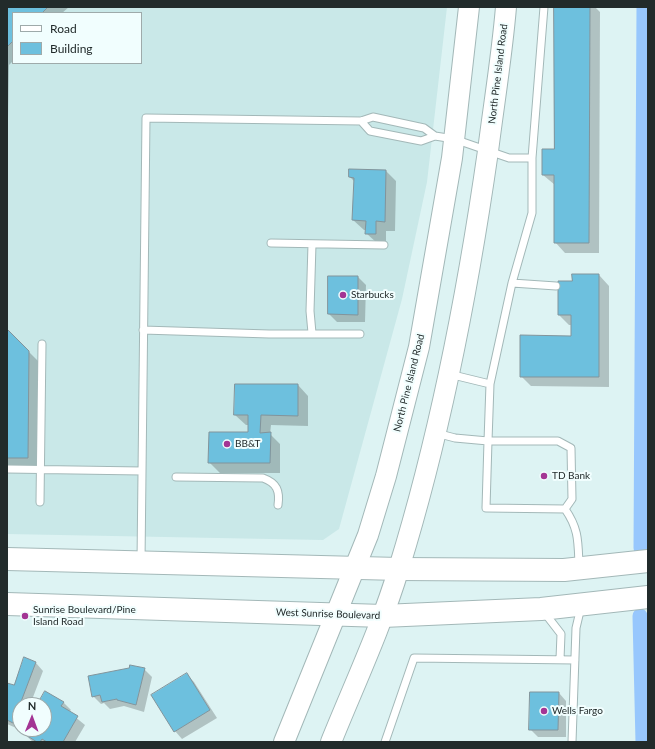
<!DOCTYPE html>
<html>
<head>
<meta charset="utf-8">
<style>
  body { margin:0 }
  #map { position:relative; width:655px; height:749px; overflow:hidden; background:#ddf3f3; font-family:Lato,sans-serif }
  canvas { display:block }
  .frame { position:absolute; inset:0; border:8px solid #222b2b; pointer-events:none }
  .legend { position:absolute; left:12px; top:12px; width:130px; height:52px; box-sizing:border-box; background:#f1fefe; border:1px solid #9eaaaa; margin:0; padding:5px 7px; list-style:none; font-size:12px; color:#222b2b }
  .legend li { display:flex; align-items:center; gap:8px; height:20px }
  .legend b { width:20px; border:1px solid #9eaaaa }
  .north { position:absolute; left:12px; top:697px; width:40px; height:40px; box-sizing:border-box; background:#f1fefe; border:1px solid #9eaaaa; border-radius:50%; rotate:1deg; font-size:11px; font-weight:700; line-height:16px; text-align:center; color:#222b2b }
  .north::after { content:''; display:block; margin:auto; width:14px; height:18px; background:#a33594; clip-path:polygon(50% 0,100% 100%,50% 72%,0 100%) }
</style>
</head>
<body>
<div id="map">
<canvas width="655" height="749"></canvas>
<div class="frame"></div>
<ul class="legend">
<li><b style="height:5px;background:#fff"></b>Road</li>
<li><b style="height:11px;background:#6dc0de"></b>Building</li>
</ul>
<div class="north">N</div>
</div>
<script>
const ctx = document.querySelector('canvas').getContext('2d');
ctx.lineJoin = 'round';
function fill(path, color) { ctx.fillStyle = color; ctx.fill(path, 'evenodd'); }
function stroke(path, color, width, dash) { ctx.strokeStyle = color; ctx.lineWidth = width; ctx.lineCap = dash ? 'butt' : 'round'; ctx.setLineDash(dash || []); ctx.stroke(path); }
function label(font, color, halo, rows, align = 'center') {
  ctx.font = font + ' Lato,sans-serif'; ctx.lineWidth = 4; ctx.setLineDash([]); ctx.textBaseline = 'middle'; ctx.strokeStyle = halo; ctx.fillStyle = color; for (const [text, x, y, turn = 0] of rows) {
    ctx.save(); ctx.translate(x, y); ctx.rotate((+turn || 0) * Math.PI / 180); ctx.textAlign = isNaN(turn) ? turn : align; if (halo) ctx.strokeText(text, 0, 0); ctx.fillText(text, 0, 0); ctx.restore();
  }
}
fill(new Path2D(`
  M7 7H447L427 182 402 299 339 529 323 540 7 534ZM13 13H141V63H13Z`), '#c9e8e8');
fill(new Path2D(`
  M7 7H69L62 13H13V61L9 65 7 173Z
  M555 7H595L600 12 599 253H565L555 242V185L543 175 555 150Z
  M350 170 386 171 396 181 395 231H386V244L377 243 366 233V230H364L353 220 355 182 350 177Z
  M599 275 609 286V387L531 386 521 376 572 337V325H569L559 315 573 282Z
  M358 277 366 285 365 322H337L329 314Z
  M7 330 39 362 38 468H7Z
  M298 385 308 396V426L271 425 270 434 280 444V473H220L209 462 249 433V425H246L235 415Z
  M36 663 43 671 30 705H20L21 730 7 724V684L14 687Z
  M144 669 152 677 144 712 124 706 110 709 104 703 101 704 93 696Z
  M186 674 194 682 217 718 182 739 175 731Z
  M559 693 566 701V737H538L530 729Z
  M63 702 71 710 69 712 85 725 75 742H33L22 732 24 729H44V705H38Z`), '#0003');
stroke(new Path2D(`
  M641 548 644 7
  M640 616 643 742`), '#97c7fd', 15);
const building = new Path2D(`
  M7 7H48L42 13H13V41L7 47Z
  M554 7H590L589 243H554V175H542V149H554Z
  M349 169 386 170 385 222 376 221V234H365L366 221 352 220 354 178 349 177Z
  M572 274H599V377H520V335L571 336V315H558V281H572Z
  M328 276H358V315L328 314Z
  M7 329 29 351 28 458H7Z
  M235 384H298V416L261 415 260 433 271 432 270 463H208L209 432H248V415H234Z
  M24 657 36 662 13 723 7 720V683L14 685Z
  M130 665 145 668 136 705 117 700V699L102 702 100 695 92 697 88 676 129 668Z
  M187 673 210 710 174 732 151 695Z
  M45 691 64 702 61 706 78 716 63 742H47L42 739 40 742H37L21 732 23 729H44V705H37Z
  M530 692H559L558 730H529Z`);
fill(building, '#6dc0de');
stroke(building, '#82949b', 1);
const lane = new Path2D(`
  M361 121 370 131 421 141 435 136
  M271 243 384 245
  M512 283 556 286
  M143 330 269 334H360
  M312 333 310 311 312 244
  M449 374 490 384 512 283 532 213V158
  M436 433 455 438 488 441 490 384
  M488 441H558L571 448 572 499 565 509 486 508Z
  M7 469 142 471
  M176 477 263 478C277 483 280 491 278 505
  M40 502 42 344
  M565 509C579 529 578 542 579 565
  M141 561 146 118 361 121 373 117 424 128 435 136 454 139 509 158H532L544 7
  M544 612 561 634 560 659
  M385 742 414 658 575 660
  M572 742 576 628 581 607`);
const secondary = new Path2D(`
  M284 742 368 535 386 476 419 347 452 158 469 7
  M331 742C354 685 381 628 399 568 441 432 468 291 488 151 494 103 502 55 506 7`);
const highway = new Path2D(`
  M7 559 399 569 564 570 648 561
  M7 604 383 616 541 609 648 597`);
stroke(lane, '#a3b8b8', 9);
stroke(secondary, '#a3b8b8', 22);
stroke(highway, '#a3b8b8', 24);
stroke(lane, '#fff', 7);
stroke(secondary, '#fff', 20);
stroke(highway, '#fff', 22);
for (const [x, y, r, color] of [
  [343,295,4,"#a33594"],
  [227,444,4,"#a33594"],
  [544,476,4,"#a33594"],
  [25,616,4,"#a33594"],
  [544,711,4,"#a33594"]
]) { const dot = new Path2D(); dot.arc(x, y, r, 0, 2 * Math.PI); ctx.fillStyle = color; ctx.fill(dot); stroke(dot, '#f1fefe', 1.5); }
label('10px', '#222b2b', '#f1fefe', [
  ["North Pine Island Road",498,74,-83],
  ["North Pine Island Road",409,383,-76],
  ["West Sunrise Boulevard",328,614,2]
]);
label('10px', '#222b2b', '#f1fefe', [
  ["Starbucks",351,295],
  ["BB&T",235,444],
  ["TD Bank",552,476],
  ["Sunrise Boulevard/Pine",33,610],
  ["Island Road",33,622],
  ["Wells Fargo",552,711]
], 'left');
</script>
</body>
</html>
